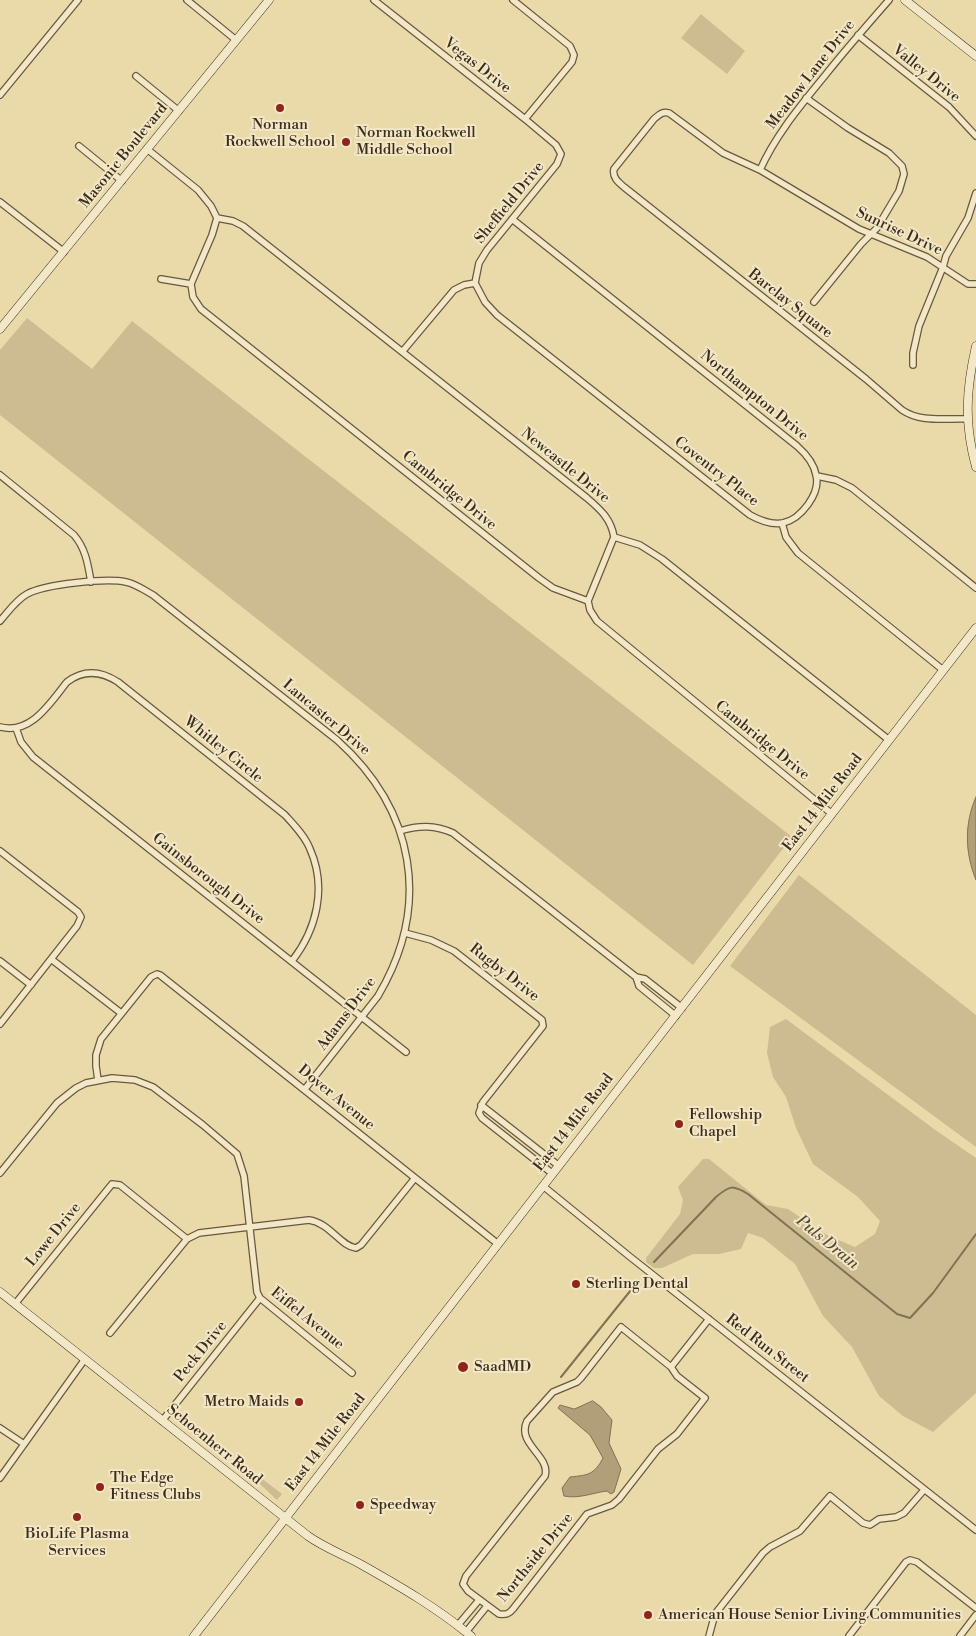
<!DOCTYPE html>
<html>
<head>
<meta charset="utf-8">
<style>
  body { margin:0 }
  canvas { display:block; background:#ebdaa9 }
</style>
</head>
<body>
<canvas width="976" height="1636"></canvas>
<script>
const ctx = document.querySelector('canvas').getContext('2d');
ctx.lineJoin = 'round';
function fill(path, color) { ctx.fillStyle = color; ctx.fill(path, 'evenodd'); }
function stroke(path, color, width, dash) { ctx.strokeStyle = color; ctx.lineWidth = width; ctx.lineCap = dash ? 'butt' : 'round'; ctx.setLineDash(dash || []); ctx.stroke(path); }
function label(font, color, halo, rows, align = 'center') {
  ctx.font = font + ' "Libre Bodoni",serif'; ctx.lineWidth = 4; ctx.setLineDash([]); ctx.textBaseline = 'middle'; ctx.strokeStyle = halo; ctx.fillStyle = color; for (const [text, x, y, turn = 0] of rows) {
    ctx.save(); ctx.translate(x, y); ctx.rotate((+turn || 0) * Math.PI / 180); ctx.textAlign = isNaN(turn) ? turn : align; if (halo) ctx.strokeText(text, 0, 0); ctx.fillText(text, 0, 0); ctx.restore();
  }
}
fill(new Path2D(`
  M701 14 745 51 727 74 681 38Z
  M27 318 92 369 132 321 792 837 693 965 0 415V350Z
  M799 875 976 1015V1147L730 966Z
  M786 1019 934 1129 976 1158V1393L933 1432 903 1416 879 1396 852 1347 823 1316 795 1264 763 1238 748 1233 741 1249 719 1254H693L662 1268H654L646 1262V1258L680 1214 683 1200 678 1187 703 1159H709L766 1205 788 1209 827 1235 855 1247 875 1234 880 1221 858 1197 813 1164 796 1128 786 1097 773 1077 767 1053 770 1027Z
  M247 1467 282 1494 277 1500 247 1472Z`), '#cdbc91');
const water = new Path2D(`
  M976 797V880C965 853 964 824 976 797Z
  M593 1401 601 1407 612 1420 609 1443 621 1469 614 1492 611 1494 607 1491C592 1493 579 1499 564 1496L562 1488 570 1477C588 1475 594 1475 603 1458L590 1435 558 1408 560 1405 574 1409Z`);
fill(water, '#b09f79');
stroke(water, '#827153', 1);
stroke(new Path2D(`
  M654 1262 716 1197C730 1185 733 1185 748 1194L897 1314 910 1318 933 1293 976 1234
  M561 1377 639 1280`), '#827153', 2);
const street = new Path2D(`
  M187 0 236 40
  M374 0 525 119 556 145 561 154 557 164 487 250 479 263 475 283 464 285 454 290 402 352
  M513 0 570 46 574 55 572 62 525 119
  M858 35 949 107 976 136
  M136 76 179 111
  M0 95 78 0
  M806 98 848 128 889 153 902 166 904 174 899 191 877 228 861 244 814 302
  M79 146 122 181
  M147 149 198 190 211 206 217 218 212 235 191 284 193 297 201 309 539 578 553 588 588 601
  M760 170C776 134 802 104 827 73 847 48 868 24 889 0
  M0 202 64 252
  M217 218 233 221 243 226 587 498C601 510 611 519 614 537
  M161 279 191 284
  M475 283 485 302 497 315 750 515C759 520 772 525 783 523 801 519 821 493 816 475 814 463 806 454 797 446L512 219
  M913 365V353L919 326 943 267 946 256 968 218 976 193
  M968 419C945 418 921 423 902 410L866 379 624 187C618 182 612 177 614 169L654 119C659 115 662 111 669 113L723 153 760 170 859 229 927 257 968 284H976
  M0 475 74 535C86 549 88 565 91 582
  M817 476 836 480 852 488 976 588
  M782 523 786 537 798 553 943 670
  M614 537 640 545 662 559 889 740
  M588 601 590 610 597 621 832 814
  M588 601 614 537
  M0 621C8 612 16 600 27 594 45 584 106 578 126 582 136 584 144 590 153 595L337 740C415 810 432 905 378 996L305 1089
  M0 727C31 735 50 703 67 682 84 669 101 671 118 682L285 815C294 825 305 836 310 849 327 887 317 929 292 961
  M16 728 21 742 33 757 406 1052
  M400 831C419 825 435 825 453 833L636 977
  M0 851 78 912 81 917 77 926 0 1024
  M405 933 431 940 454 951 542 1020 543 1026 483 1102 479 1113 482 1118 553 1174
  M51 959 121 1013
  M0 961 31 985
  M676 1016 639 986 636 977 645 979 682 1008
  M98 1080 96 1066V1055L101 1039 151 977 157 974 160 975 498 1244
  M481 1105 559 1166
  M0 1173 57 1103 76 1088 86 1083 112 1078 135 1080 153 1087 203 1125 237 1154 244 1176 257 1292 260 1298 352 1373
  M543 1186 629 1256 976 1530
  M15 1304 112 1184 120 1185 187 1239 199 1233 309 1220C330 1223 340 1246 356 1248L361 1245 415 1178
  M621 1327 671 1367 677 1376 705 1398 677 1434 658 1449 619 1499 612 1505 587 1514 513 1609C509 1614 506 1615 499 1614L468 1591 463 1584 466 1576 545 1476C551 1456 516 1444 527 1421L553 1392 577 1382 581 1378Z
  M110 1333 187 1239
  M671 1367 709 1319
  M162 1421 260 1298
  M0 1428 24 1444
  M0 1478 85 1359
  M458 1625 479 1600
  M466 1632 487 1606
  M709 1636 715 1614 763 1553 770 1547 800 1531 830 1496 863 1523 870 1525 879 1519 896 1517 904 1513 924 1490
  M849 1636 906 1562 910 1560 917 1562 976 1608
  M960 1636 976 1615`);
const secondary = new Path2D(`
  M905 0 976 56
  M0 329 269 0
  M976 346C966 390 964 423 976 467
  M0 1292 308 1536C325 1548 344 1555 362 1565 401 1587 437 1608 471 1636
  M194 1636 976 628`);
stroke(street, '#68583e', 8);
stroke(secondary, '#3c2c1b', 9);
stroke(street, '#f2e7c7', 5.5);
stroke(secondary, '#f2e7c7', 8);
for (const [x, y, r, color] of [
  [280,108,5,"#8f2418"],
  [346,142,5,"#8f2418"],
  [679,1124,5,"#8f2418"],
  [576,1284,5,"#8f2418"],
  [463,1367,6,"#8f2418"],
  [299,1402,5,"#8f2418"],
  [100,1487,5,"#8f2418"],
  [360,1505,5,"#8f2418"],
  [77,1517,5,"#8f2418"],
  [648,1615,5,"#8f2418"]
]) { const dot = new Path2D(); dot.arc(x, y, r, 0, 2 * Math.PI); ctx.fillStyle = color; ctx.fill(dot); stroke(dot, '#f2e7c7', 2); }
label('15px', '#3c2c1b', '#f2e7c7', [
  ["Vegas Drive",477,66,38],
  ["Valley Drive",926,74,39],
  ["Meadow Lane Drive",811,75,-52],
  ["Masonic Boulevard",124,156,-51],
  ["Sheffield Drive",510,203,-51],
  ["Sunrise Drive",899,232,25],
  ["Barclay Square",790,304,38],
  ["Northampton Drive",754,396,39],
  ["Newcastle Drive",565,466,39],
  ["Coventry Place",716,472,38],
  ["Cambridge Drive",449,491,39],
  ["Lancaster Drive",326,718,40],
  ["Cambridge Drive",762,741,39],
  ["Whitley Circle",223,750,39],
  ["East 14 Mile Road",823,803,-52],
  ["Gainsborough Drive",208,879,38],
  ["Rugby Drive",504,973,38],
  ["Adams Drive",347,1014,-53],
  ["Dover Avenue",336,1098,39],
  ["East 14 Mile Road",574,1123,-52],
  ["Lowe Drive",54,1235,-51],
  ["Eiffel Avenue",307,1319,39],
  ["Red Run Street",767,1349,38],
  ["Peck Drive",201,1352,-51],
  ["East 14 Mile Road",326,1443,-52],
  ["Schoenherr Road",214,1445,39],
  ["Northside Drive",536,1558,-51]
]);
label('15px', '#3c2c1b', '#f2e7c7', [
  ["Norman",280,125,"center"],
  ["Rockwell School",280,142,"center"],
  ["Norman Rockwell",356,133],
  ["Middle School",356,150],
  ["Fellowship",689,1115],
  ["Chapel",689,1132],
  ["Sterling Dental",586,1284],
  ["SaadMD",474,1367],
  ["Metro Maids",289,1402,"right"],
  ["The Edge",110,1478],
  ["Fitness Clubs",110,1495],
  ["Speedway",370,1505],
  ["BioLife Plasma",77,1534,"center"],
  ["Services",77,1551,"center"],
  ["American House Senior Living Communities",658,1615]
], 'left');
label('italic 16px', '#594932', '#f2e7c7', [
  ["Puls Drain",827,1243,39]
]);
</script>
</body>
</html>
